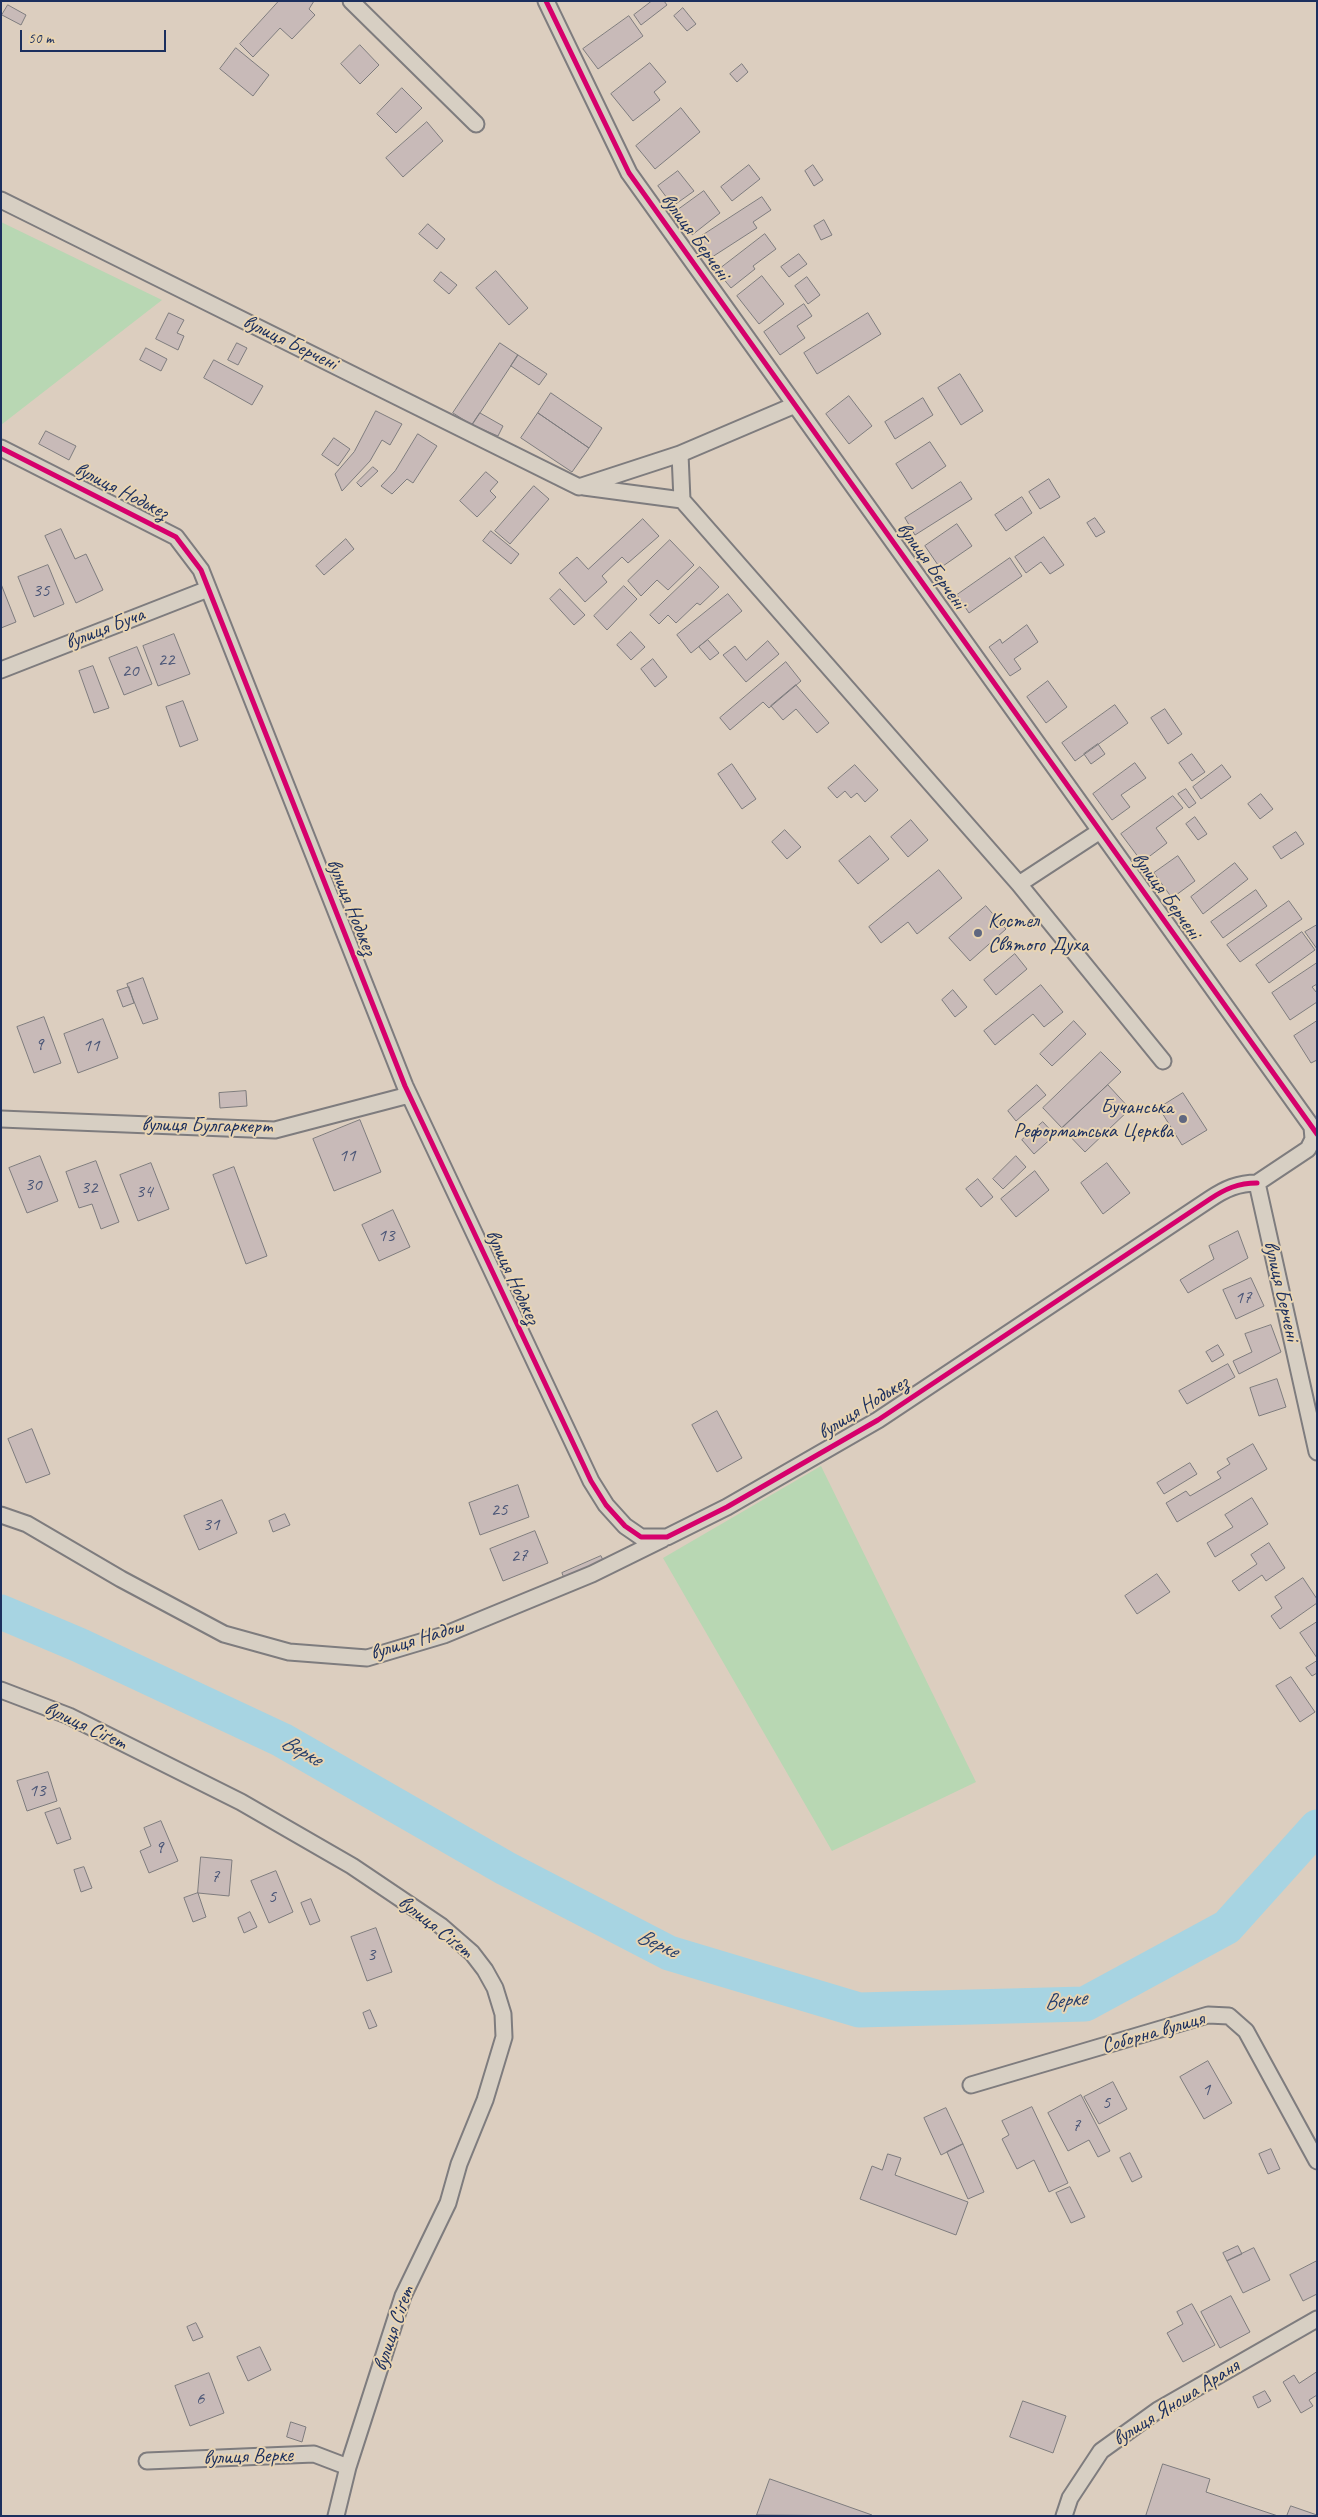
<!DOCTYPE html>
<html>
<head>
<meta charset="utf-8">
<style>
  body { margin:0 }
  #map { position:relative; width:1318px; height:2517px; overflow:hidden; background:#dccebf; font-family:Caveat,sans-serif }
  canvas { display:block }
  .frame { position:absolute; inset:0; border:2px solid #1b2f5e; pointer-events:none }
  .scale { position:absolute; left:20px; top:30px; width:146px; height:22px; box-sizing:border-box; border:2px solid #1b2f5e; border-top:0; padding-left:6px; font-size:15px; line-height:18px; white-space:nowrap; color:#1b2f5e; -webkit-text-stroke:4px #e8d4b2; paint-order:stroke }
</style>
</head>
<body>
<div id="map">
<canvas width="1318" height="2517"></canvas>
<div class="frame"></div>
<div class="scale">50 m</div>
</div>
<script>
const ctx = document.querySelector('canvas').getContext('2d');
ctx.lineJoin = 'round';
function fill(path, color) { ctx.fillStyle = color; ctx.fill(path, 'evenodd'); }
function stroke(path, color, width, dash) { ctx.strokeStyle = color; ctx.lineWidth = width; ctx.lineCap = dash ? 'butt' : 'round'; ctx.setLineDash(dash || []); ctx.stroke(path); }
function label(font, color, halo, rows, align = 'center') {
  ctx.font = font + ' Caveat,sans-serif'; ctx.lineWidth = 4; ctx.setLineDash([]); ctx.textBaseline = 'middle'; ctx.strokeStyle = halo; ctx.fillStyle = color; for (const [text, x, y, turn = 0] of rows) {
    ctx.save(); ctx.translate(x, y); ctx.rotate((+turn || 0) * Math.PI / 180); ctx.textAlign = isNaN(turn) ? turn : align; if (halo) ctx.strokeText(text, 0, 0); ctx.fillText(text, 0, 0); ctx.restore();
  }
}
fill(new Path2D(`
  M1 222 162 300 1 425Z
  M821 1466 976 1782 832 1851 663 1558Z`), '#b8d7b3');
stroke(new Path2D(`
  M1 1612 79 1645 282 1740 505 1868 669 1953 859 2010 1085 2004 1227 1927 1317 1827`), '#a7d4e2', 35);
const building = new Path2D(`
  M279 1H314L309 9 315 15 292 39 280 28 253 57 240 44Z
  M652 1H664L667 5 641 25 634 15Z
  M8 5 26 15 21 25 2 15Z
  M683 8 696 24 687 31 674 16Z
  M629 16 643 36 598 69 583 49Z
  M360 45 379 65 360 84 341 64Z
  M236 48 269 75 253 96 220 69Z
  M650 63 666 82 654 92 660 100 633 121 611 94Z
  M742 64 748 72 737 82 730 74Z
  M402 88 422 108 396 133 377 114Z
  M681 108 700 132 655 169 636 146Z
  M427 122 443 141 403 177 386 158Z
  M749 165 760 179 732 201 721 187Z
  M813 165 823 180 814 186 805 171Z
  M678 171 694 191 673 206 658 186Z
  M704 191 720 213 692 235 675 212Z
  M762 197 771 210 753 222 757 228 709 259 697 239Z
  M824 220 832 235 821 240 814 226Z
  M428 224 445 239 437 249 419 234Z
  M765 234 776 249 753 266 755 269 731 288 717 271Z
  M799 254 807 264 789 277 781 267Z
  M496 271 528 308 509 325 476 288Z
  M441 272 457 285 449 294 434 281Z
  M762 276 784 304 759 324 737 296Z
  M807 277 820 295 808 304 795 286Z
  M804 304 812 316 797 326 805 338 780 355 764 332Z
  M169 313 184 320 177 333 184 336 178 350 156 339Z
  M868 313 881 334 817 374 804 353Z
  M237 343 247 348 238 365 228 360Z
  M500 343 518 355 472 425 453 413Z
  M146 348 167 359 161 371 140 360Z
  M518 355 547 374 539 385 511 366Z
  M214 360 263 386 252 405 204 378Z
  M960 374 983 411 961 425 938 388Z
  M551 393 602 428 589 448 538 413Z
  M849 396 872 426 849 444 826 414Z
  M923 398 933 415 895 439 885 422Z
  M376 411 402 424 390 445 382 440 370 461 342 491 335 474 354 452Z
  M480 413 503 426 498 436 472 425Z
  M538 413 589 448 572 472 521 438Z
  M46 431 76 446 69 460 39 444Z
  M418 434 437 446 413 483 407 479 392 494 381 486 395 471Z
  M334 438 350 449 338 466 322 455Z
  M930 442 946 466 912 489 896 464Z
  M373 467 378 471 361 487 357 483Z
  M486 472 498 482 490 491 496 497 477 517 460 501Z
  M1049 479 1060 497 1040 509 1029 492Z
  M961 482 972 499 915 535 905 518Z
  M534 486 549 499 510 544 495 531Z
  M1022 497 1032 513 1006 531 995 515Z
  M1095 518 1105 532 1096 537 1087 523Z
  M643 519 659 536 628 563 622 557 602 576 607 582 585 602 559 573 577 557 588 569Z
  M957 524 972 546 940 568 925 546Z
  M61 529 75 559 86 554 103 590 76 603 45 536Z
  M491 531 519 554 511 564 483 541Z
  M1044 537 1064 565 1050 574 1041 562 1026 573 1015 557Z
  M346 539 354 549 324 575 316 566Z
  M670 540 694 565 668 590 657 580 641 596 628 581Z
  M1010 558 1022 576 969 613 957 595Z
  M48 565 64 604 34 617 18 577Z
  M700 567 719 587 700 605 697 603 676 623 668 615 659 624 650 615Z
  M1 584 16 622 1 628Z
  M624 586 637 599 607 630 594 616Z
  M560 589 585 615 574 625 550 599Z
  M728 594 742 611 691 653 677 635Z
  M1027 625 1038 642 1014 659 1021 669 1010 676 989 647 1000 639 1002 643Z
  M631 632 645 647 631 660 617 645Z
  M174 634 190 674 158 686 143 646Z
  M708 640 719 653 710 660 699 647Z
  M768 641 779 654 746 682 723 655 735 646 746 660Z
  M137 647 152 684 124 695 109 658Z
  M653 659 667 677 655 687 641 669Z
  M786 662 801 681 769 708 763 702 730 730 720 718Z
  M93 666 109 708 94 713 79 671Z
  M1048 681 1067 707 1046 723 1027 697Z
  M796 685 829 723 817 733 796 709 783 720 771 706Z
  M183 701 198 740 180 747 166 707Z
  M1115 705 1128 723 1075 761 1062 743Z
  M1165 709 1182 734 1168 744 1151 718Z
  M1098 744 1105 754 1091 764 1084 754Z
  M1192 754 1205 772 1192 781 1179 763Z
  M1135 763 1146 778 1121 795 1130 807 1112 820 1093 794Z
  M732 764 756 799 742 809 718 774Z
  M855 765 878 790 865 802 857 793 851 798 845 791 837 798 828 788Z
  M1222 765 1231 777 1201 799 1193 787Z
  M1186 789 1196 803 1189 808 1178 794Z
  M1261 794 1273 809 1260 819 1248 804Z
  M1173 796 1183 808 1156 828 1167 843 1142 862 1121 834Z
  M1195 817 1207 834 1198 840 1186 824Z
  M911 820 928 840 908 857 891 837Z
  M785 830 801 847 787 859 772 842Z
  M1296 832 1304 844 1281 859 1273 847Z
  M870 836 889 859 858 884 839 861Z
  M1178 856 1195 881 1172 898 1154 873Z
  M1235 863 1248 879 1203 914 1191 897Z
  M939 870 962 898 917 934 908 922 881 943 869 927Z
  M1256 890 1267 906 1223 938 1211 922Z
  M1289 901 1302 919 1240 962 1227 945Z
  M986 906 1006 929 970 961 949 938Z
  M1317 925V949L1305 932Z
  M1302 932 1315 950 1269 983 1256 965Z
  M1015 954 1027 969 996 995 984 980Z
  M1317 963V984L1312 987 1317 993V1002L1290 1020 1272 993Z
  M143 978 158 1019 143 1024 127 984Z
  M1041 985 1063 1012 1044 1027 1033 1014 995 1045 984 1031Z
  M129 987 134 1003 123 1007 117 991Z
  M953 990 967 1007 955 1017 942 1000Z
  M44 1017 61 1063 34 1073 17 1027Z
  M103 1019 118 1058 78 1073 64 1034Z
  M1074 1021 1086 1034 1052 1066 1040 1054Z
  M1317 1021V1060L1311 1063 1294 1036Z
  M1101 1052 1121 1072 1062 1128 1043 1108Z
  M1037 1085 1046 1095 1016 1121 1008 1111Z
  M1108 1085 1130 1109 1085 1152 1062 1128Z
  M246 1091 247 1106 220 1108 219 1093Z
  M1183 1093 1207 1130 1182 1145 1159 1108Z
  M360 1120 381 1172 334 1191 313 1139Z
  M1043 1122 1055 1135 1034 1154 1022 1140Z
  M40 1156 58 1201 27 1213 9 1168Z
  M1016 1156 1026 1167 1003 1189 993 1179Z
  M96 1161 119 1222 101 1229 92 1204 79 1208 66 1172Z
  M151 1163 169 1209 138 1221 120 1175Z
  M1107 1163 1130 1193 1103 1214 1081 1183Z
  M234 1167 267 1256 246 1264 213 1175Z
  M1035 1171 1049 1190 1016 1217 1001 1199Z
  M978 1179 993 1197 981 1207 966 1189Z
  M393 1210 410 1247 379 1261 362 1225Z
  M1238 1231 1248 1258 1188 1293 1180 1280 1214 1259 1209 1246Z
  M1251 1278 1264 1306 1236 1319 1223 1290Z
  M1271 1325 1281 1352 1239 1374 1233 1361 1252 1352 1245 1334Z
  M1218 1345 1224 1355 1212 1362 1206 1352Z
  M1228 1364 1235 1377 1187 1404 1179 1391Z
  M1277 1379 1286 1407 1259 1416 1250 1388Z
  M717 1411 742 1458 717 1472 692 1425Z
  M32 1429 50 1474 26 1483 8 1439Z
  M1253 1444 1267 1469 1177 1522 1166 1503 1186 1491 1190 1496 1221 1478 1217 1472 1230 1464 1227 1459Z
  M1190 1463 1197 1474 1164 1494 1157 1483Z
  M518 1485 529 1517 480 1535 469 1503Z
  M1252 1498 1268 1524 1215 1557 1207 1543 1233 1527 1225 1515Z
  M222 1500 237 1533 199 1550 184 1516Z
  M285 1514 290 1525 273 1532 269 1521Z
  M535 1531 548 1563 503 1581 490 1549Z
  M1269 1543 1285 1568 1266 1581 1262 1575 1239 1591 1232 1581 1257 1564 1251 1555Z
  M601 1556 604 1562 564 1578 562 1573Z
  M1157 1574 1170 1592 1137 1614 1125 1596Z
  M1303 1578 1317 1599V1603L1280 1629 1271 1616 1282 1608 1275 1597Z
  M1317 1622V1658L1300 1633Z
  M1317 1661V1673L1312 1676 1306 1668Z
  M1291 1677 1315 1712 1300 1722 1276 1686Z
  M48 1772 57 1801 27 1811 17 1781Z
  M60 1808 71 1839 57 1844 45 1813Z
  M161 1821 178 1861 149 1873 140 1851 151 1846 144 1828Z
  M201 1857 232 1860 229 1896 198 1893Z
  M84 1867 92 1888 81 1892 74 1870Z
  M276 1871 293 1912 269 1923 251 1881Z
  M198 1893 206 1917 193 1922 184 1898Z
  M311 1899 320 1921 310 1925 301 1903Z
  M250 1912 257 1927 244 1933 238 1918Z
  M376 1928 392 1972 367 1981 351 1937Z
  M370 2010 377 2026 369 2029 363 2013Z
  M1208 2061 1232 2103 1204 2119 1180 2077Z
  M1113 2082 1127 2109 1099 2124 1084 2097Z
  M1081 2095 1110 2151 1098 2157 1089 2140 1068 2151 1048 2113Z
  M1032 2107 1068 2183 1049 2192 1034 2160 1017 2169 1002 2139 1009 2135 1002 2121Z
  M946 2108 963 2144 941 2155 924 2118Z
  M963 2144 984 2192 968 2199 947 2152Z
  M1271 2149 1280 2169 1268 2174 1259 2154Z
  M1130 2153 1142 2177 1132 2182 1120 2158Z
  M888 2154 901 2158 895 2175 968 2202 956 2235 860 2199 872 2166 882 2170Z
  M1070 2187 1085 2217 1071 2223 1056 2193Z
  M1238 2246 1242 2254 1227 2261 1223 2253Z
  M1254 2248 1270 2280 1243 2293 1227 2261Z
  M1317 2261V2294L1303 2301 1290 2275Z
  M1231 2296 1250 2332 1220 2348 1201 2312Z
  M1192 2304 1215 2345 1183 2362 1167 2333 1183 2324 1177 2312Z
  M196 2323 203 2337 193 2341 187 2327Z
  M260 2347 271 2370 248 2381 237 2357Z
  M1317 2372V2395L1309 2400 1313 2406 1301 2413 1283 2382 1294 2375 1299 2383Z
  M209 2373 224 2413 190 2426 175 2386Z
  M1265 2391 1271 2401 1258 2408 1253 2397Z
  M1023 2401 1066 2416 1053 2453 1010 2437Z
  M291 2422 306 2427 302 2442 287 2437Z
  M1163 2464 1210 2479 1206 2492 1278 2516H1146Z
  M770 2479 872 2515V2516L757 2515Z
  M1291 2506 1317 2515V2516H1287Z`);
fill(building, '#c8bab8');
stroke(building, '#7e7c7e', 1);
const street = new Path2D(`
  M351 1 476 124
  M546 1 629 173 1317 1134
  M1 200 579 487 680 454 795 405
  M1 448 176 537 201 570 405 1086 591 1481 606 1505 625 1526 641 1537H667L727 1507 878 1420 1210 1199C1225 1189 1238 1183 1257 1183
  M680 454 682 500 1019 884 1100 831
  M584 487 682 500
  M1 670 208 589
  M1019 884 1163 1061
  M1 1119 275 1130 409 1095
  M1312 1127 1313 1139 1308 1149 1257 1183 1317 1452
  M1 1515 27 1524 121 1579 224 1634 289 1652 367 1658 444 1635 592 1574 663 1539
  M1 1690 69 1716 241 1802 352 1866 441 1926 472 1953 485 1970 495 1988 503 2014 504 2037 485 2100 459 2164 448 2203 403 2296 348 2467 336 2516
  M971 2085 1208 2015 1229 2016 1246 2031 1317 2161
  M147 2461 314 2454 348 2467
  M1064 2516 1070 2498 1101 2451 1158 2410 1317 2319`);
stroke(street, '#7e7c7e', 19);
stroke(street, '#d7cfc3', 15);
stroke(new Path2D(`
  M546 1 629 173 1317 1134
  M1 448 176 537 201 570 405 1086 591 1481 606 1505 625 1526 641 1537H667L727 1507 878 1420 1210 1199C1225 1189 1238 1183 1257 1183`), '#d6006c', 5);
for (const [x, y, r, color] of [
  [978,933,5,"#5f6780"],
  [1183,1119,5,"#5f6780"]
]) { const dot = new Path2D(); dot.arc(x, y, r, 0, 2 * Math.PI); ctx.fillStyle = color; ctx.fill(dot); stroke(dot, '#e8d4b2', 2); }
label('19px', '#4b5677', null, [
  ["35",41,591],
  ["22",166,660],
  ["20",130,671],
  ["9",39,1045],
  ["11",91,1046],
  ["11",347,1156],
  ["30",33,1185],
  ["32",89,1188],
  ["34",144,1192],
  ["13",386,1236],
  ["17",1243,1298],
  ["25",499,1510],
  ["31",211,1525],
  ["27",519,1556],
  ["13",37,1791],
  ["9",159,1848],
  ["7",215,1877],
  ["5",272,1897],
  ["3",371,1955],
  ["1",1206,2090],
  ["5",1106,2103],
  ["7",1076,2126],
  ["6",200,2399]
]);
label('21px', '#1b2f5e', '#e8d4b2', [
  ["вулиця Берчені",695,237,54],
  ["вулиця Берчені",290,343,26],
  ["вулиця Нодькез",121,491,27],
  ["вулиця Берчені",931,566,54],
  ["вулиця Буча",105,629,-21],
  ["вулиця Берчені",1166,896,54],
  ["вулиця Нодькез",351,907,68],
  ["вулиця Булгаркерт",207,1126,1],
  ["вулиця Нодькез",512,1277,65],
  ["вулиця Берчені",1281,1291,77],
  ["вулиця Нодькез",863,1408,-32],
  ["вулиця Надош",417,1640,-17],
  ["вулиця Сіґет",85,1726,25],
  ["вулиця Сіґет",435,1927,38],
  ["Соборна вулиця",1153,2033,-16],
  ["вулиця Сіґет",394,2329,-71],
  ["вулиця Яноша Араня",1176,2403,-32],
  ["вулиця Верке",248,2457,-2]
]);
label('21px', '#1b2f5e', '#e8d4b2', [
  ["Костел",988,921],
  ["Святого Духа",988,945],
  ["Бучанська",1173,1107,"right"],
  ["Реформатська Церква",1173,1131,"right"]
], 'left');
label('italic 22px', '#27406d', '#e8d4b2', [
  ["Верке",301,1751,29],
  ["Верке",657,1944,24],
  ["Верке",1065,2001,-7]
]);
</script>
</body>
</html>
